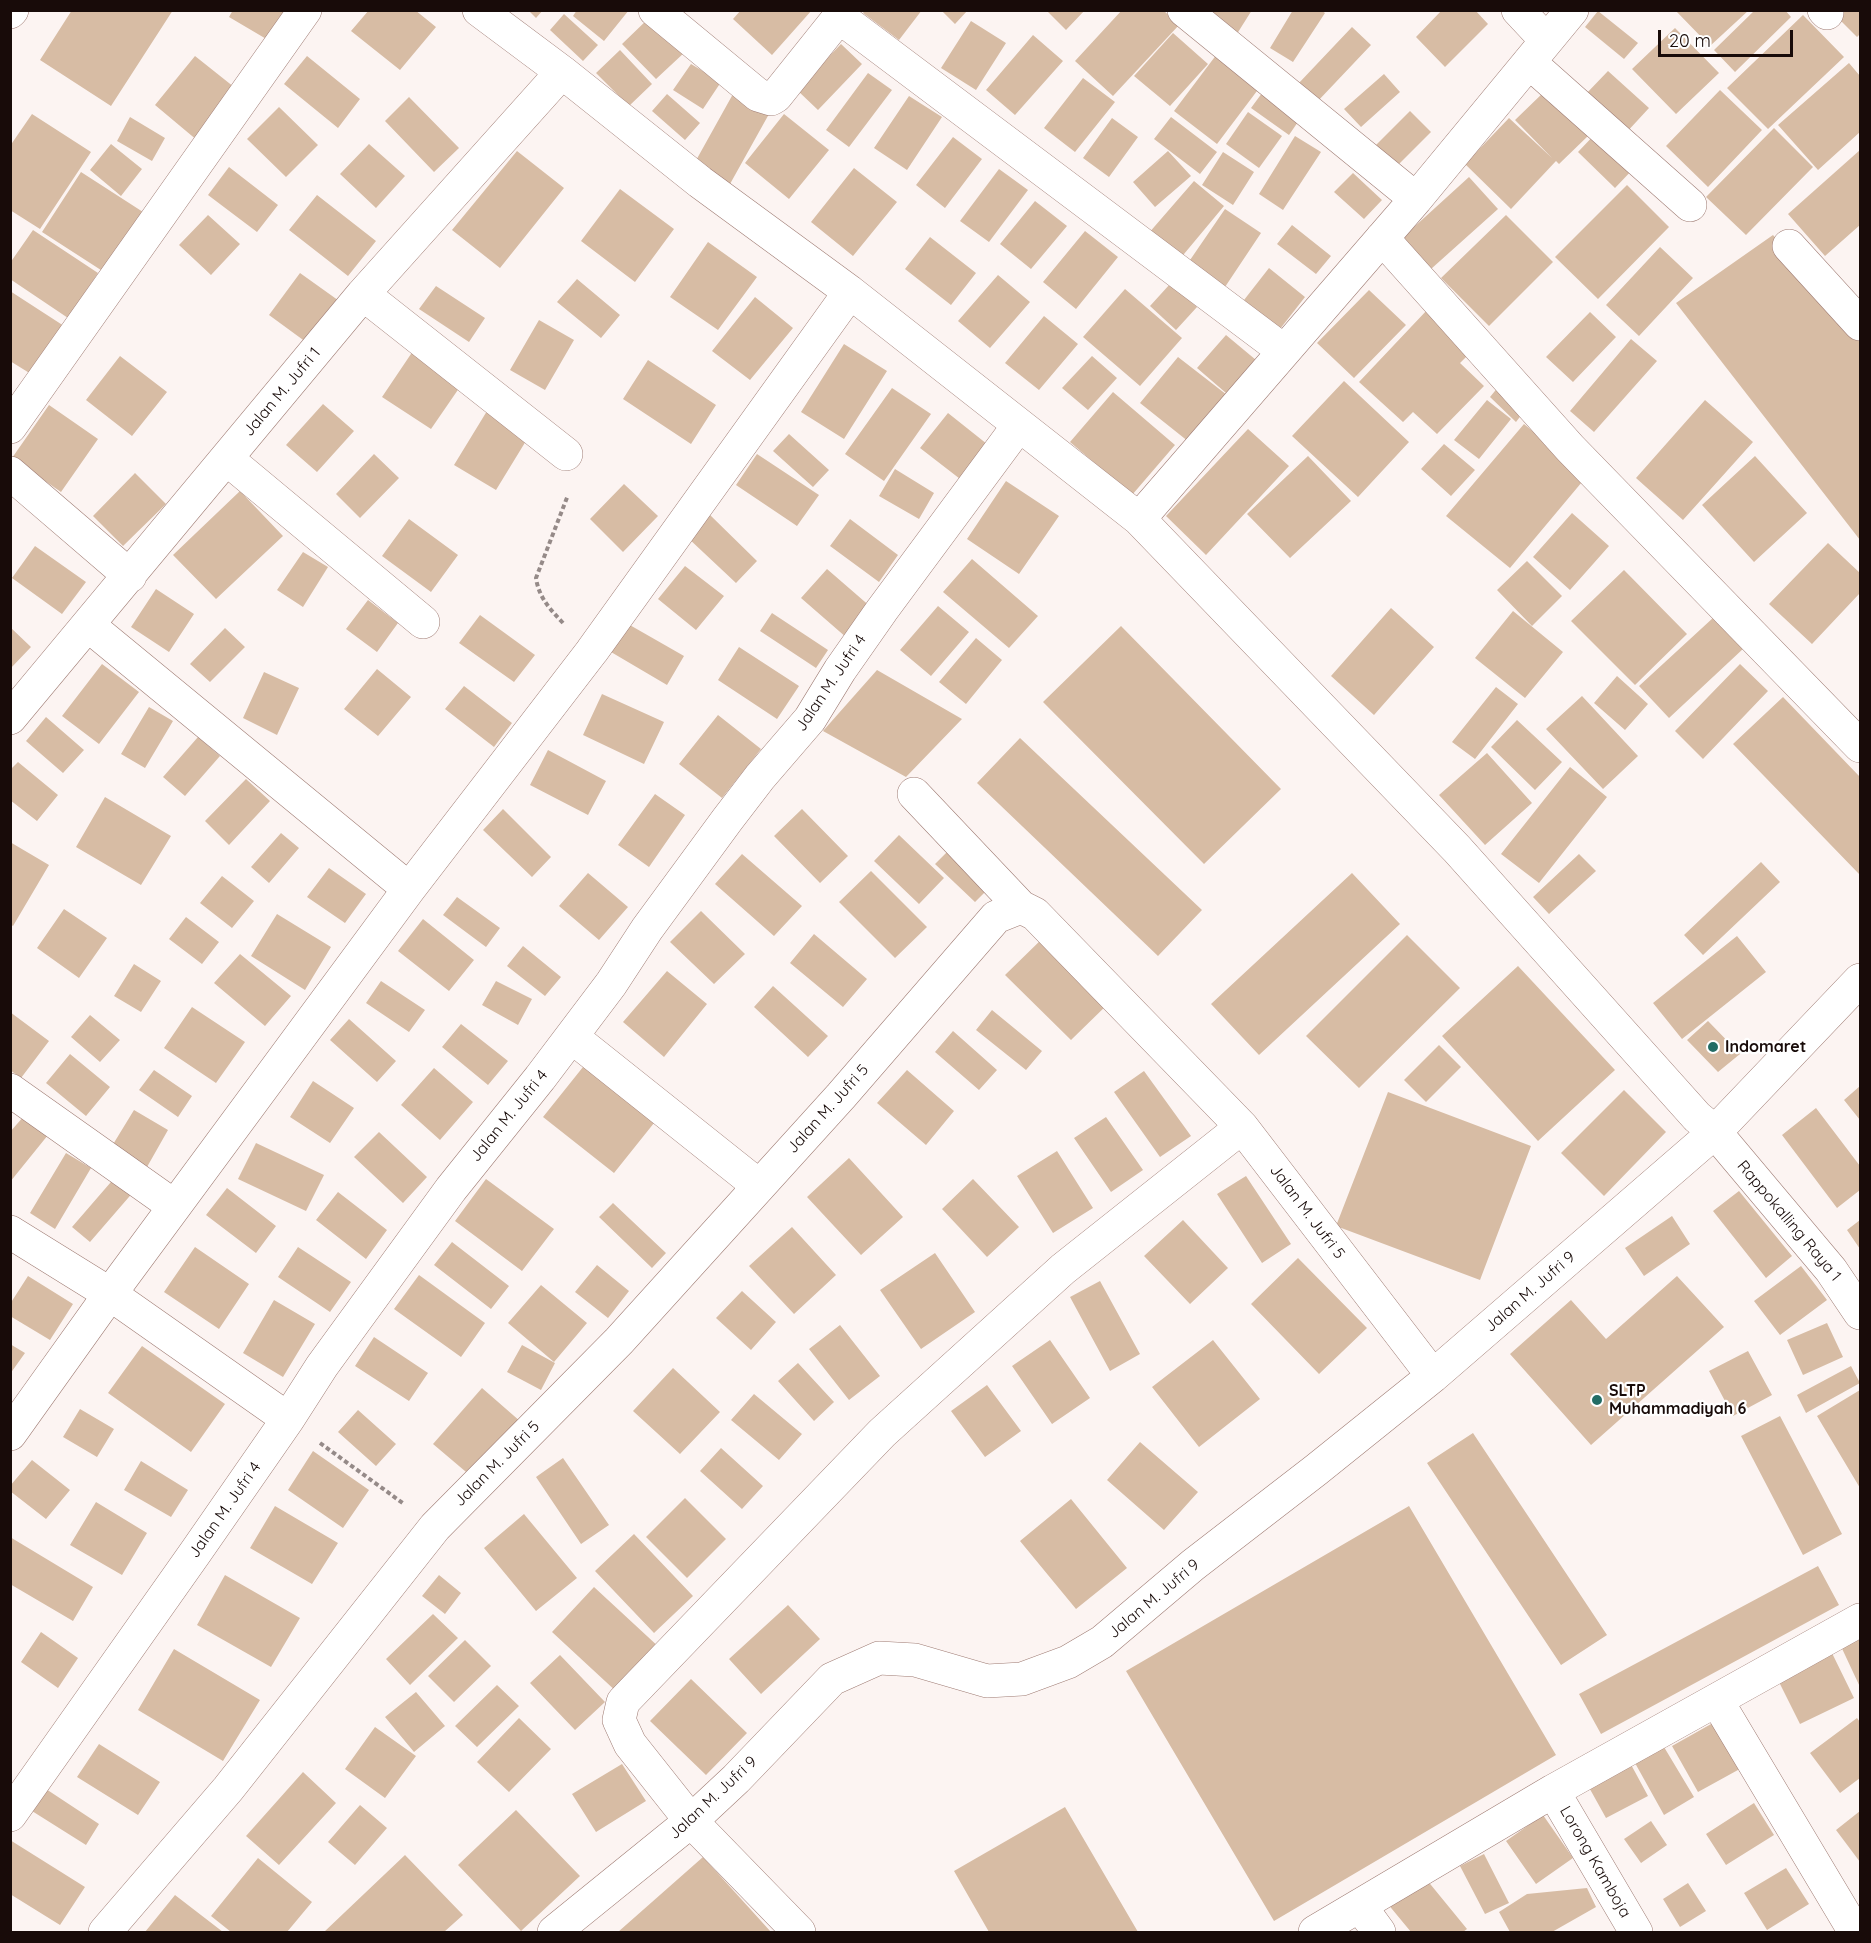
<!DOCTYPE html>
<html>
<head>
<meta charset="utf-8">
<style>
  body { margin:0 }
  #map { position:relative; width:1871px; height:1943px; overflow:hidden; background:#fcf4f2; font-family:Quicksand,sans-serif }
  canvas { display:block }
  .frame { position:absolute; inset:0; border:12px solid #180b09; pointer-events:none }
  .scale { position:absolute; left:1658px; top:30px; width:135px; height:27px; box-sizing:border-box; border:3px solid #180b09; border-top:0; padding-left:8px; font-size:18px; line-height:21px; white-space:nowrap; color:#180b09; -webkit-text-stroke:4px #fff; paint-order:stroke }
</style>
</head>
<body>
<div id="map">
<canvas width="1871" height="1943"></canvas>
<div class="frame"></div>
<div class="scale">20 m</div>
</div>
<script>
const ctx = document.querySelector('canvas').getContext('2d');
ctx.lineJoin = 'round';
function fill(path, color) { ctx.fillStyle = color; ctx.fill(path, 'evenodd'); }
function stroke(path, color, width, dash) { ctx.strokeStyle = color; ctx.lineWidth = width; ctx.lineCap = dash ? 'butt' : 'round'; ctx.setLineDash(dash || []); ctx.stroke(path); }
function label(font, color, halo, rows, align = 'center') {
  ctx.font = font + ' Quicksand,sans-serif'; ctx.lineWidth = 4.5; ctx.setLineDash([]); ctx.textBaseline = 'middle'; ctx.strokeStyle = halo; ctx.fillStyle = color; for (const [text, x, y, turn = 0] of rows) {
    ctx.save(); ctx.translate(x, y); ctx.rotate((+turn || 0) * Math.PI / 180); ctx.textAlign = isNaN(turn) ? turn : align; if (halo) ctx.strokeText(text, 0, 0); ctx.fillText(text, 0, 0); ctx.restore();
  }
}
fill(new Path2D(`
  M72 10H173L111 106 40 60Z
  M233 10H286L268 40 229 17Z
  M369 10H415L436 27 400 70 351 31Z
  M528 10H543L536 18Z
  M577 10H629L604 41 573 16Z
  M741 10H812L772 55 733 19Z
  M865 10H922L899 40 863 13Z
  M941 10H968L955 24Z
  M1046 10H1085L1066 30Z
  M1122 10H1163L1179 25 1113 96 1075 61Z
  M1210 10H1252L1235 37Z
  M1293 10H1321L1325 13 1293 62 1270 48Z
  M1442 10H1475L1488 24 1445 67 1416 37Z
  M1675 10H1749L1710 46Z
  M1755 10H1785L1791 17 1735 72 1714 50Z
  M1842 10H1860V34L1857 37 1836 16Z
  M1598 11 1638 43 1624 59 1585 27Z
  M564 14 598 45 583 61 550 30Z
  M1803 15 1844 57 1768 129 1727 88Z
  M650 17 685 52 656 79 622 44Z
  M971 21 1006 43 976 90 941 68Z
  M1352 27 1371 45 1317 102 1298 84Z
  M1675 28 1719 73 1676 114 1632 69Z
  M1173 33 1208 64 1170 106 1134 76Z
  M1033 35 1063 61 1015 115 986 90Z
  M841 44 862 64 818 110 797 90Z
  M620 50 652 84 629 106 596 73Z
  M1220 50 1263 83 1217 144 1174 111Z
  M195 56 239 91 198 141 155 105Z
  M307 56 360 99 338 128 284 84Z
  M1849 63 1860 76V132L1818 170 1778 125Z
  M691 64 721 82 703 109 673 90Z
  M1608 71 1649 108 1625 134 1584 96Z
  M868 73 892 90 849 147 826 130Z
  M1384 74 1400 92 1361 127 1344 109Z
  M1083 78 1115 102 1075 152 1044 128Z
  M1265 89 1302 116 1289 135 1251 108Z
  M1720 90 1762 130 1708 187 1666 146Z
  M1545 91 1589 135 1559 164 1556 161 1511 209 1465 164 1509 118 1552 158 1515 120Z
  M667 94 700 123 685 140 652 111Z
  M733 94 769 114 730 184 694 164Z
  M909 96 942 117 907 170 874 148Z
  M409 97 459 148 434 172 385 121Z
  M279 107 318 145 286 177 247 139Z
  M1410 111 1431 132 1397 166 1376 145Z
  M1248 112 1282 136 1259 168 1226 144Z
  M32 114 91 152 40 229 10 210V146Z
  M784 114 829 150 789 199 745 163Z
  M130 117 165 138 152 161 117 141Z
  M1171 117 1217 152 1200 174 1154 139Z
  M1112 118 1138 137 1109 177 1083 158Z
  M1774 128 1813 167 1746 235 1706 197Z
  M1597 132 1635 167 1615 188 1578 152Z
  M1295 136 1321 152 1283 210 1259 194Z
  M953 137 982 159 945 208 916 185Z
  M111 144 142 169 121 196 90 170Z
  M369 144 405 176 376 208 340 174Z
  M1860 150V225L1825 256 1788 214Z
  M517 151 564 188 500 268 452 230Z
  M1168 151 1191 176 1155 207 1133 182Z
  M1223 152 1254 172 1233 205 1202 185Z
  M229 167 278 205 257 232 208 195Z
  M854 168 897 202 853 256 811 222Z
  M999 169 1028 190 989 242 960 221Z
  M81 172 143 212 104 272 42 232Z
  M1353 173 1382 200 1364 219 1334 192Z
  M1469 177 1498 209 1431 269 1402 238Z
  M1194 181 1224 206 1179 260 1148 234Z
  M1627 185 1669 227 1598 299 1555 257Z
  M620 189 674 229 635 282 581 241Z
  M317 195 376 241 348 276 289 230Z
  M1035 201 1067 226 1031 269 1000 244Z
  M1225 209 1261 233 1225 287 1188 263Z
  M208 215 240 244 211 275 179 245Z
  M1506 215 1553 262 1489 326 1441 278Z
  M1292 225 1331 256 1316 274 1277 244Z
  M33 230 98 273 68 318 10 279V263Z
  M1085 231 1118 257 1076 309 1043 282Z
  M1773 235 1860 336V540L1676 303Z
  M930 237 976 273 951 305 905 269Z
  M708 242 757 277 718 330 670 297Z
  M1660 247 1693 278 1639 336 1606 305Z
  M1269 268 1305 297 1280 329 1244 300Z
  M300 273 342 303 310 345 269 315Z
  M998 275 1030 302 990 348 958 321Z
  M577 279 620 315 601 338 557 302Z
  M1170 284 1197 307 1176 330 1150 306Z
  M436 286 485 318 469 342 419 309Z
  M1125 289 1182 338 1140 386 1083 337Z
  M1369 290 1406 325 1354 378 1317 343Z
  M10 291 64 326 31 374 10 361Z
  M755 297 793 328 750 380 712 351Z
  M1428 309 1472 351 1460 363 1484 386 1437 434 1413 412 1403 422 1359 382Z
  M1590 312 1616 337 1573 382 1546 357Z
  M1044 316 1078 344 1039 390 1005 363Z
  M539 320 574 340 545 390 510 370Z
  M1226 335 1256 360 1226 393 1197 368Z
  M1631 339 1657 361 1594 432 1570 411Z
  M844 344 887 371 844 439 801 412Z
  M415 348 464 381 431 429 382 397Z
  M120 356 167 392 132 436 86 400Z
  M1092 356 1117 378 1088 410 1062 388Z
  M1178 357 1227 395 1189 442 1140 403Z
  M648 360 716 405 691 444 623 399Z
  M1344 381 1409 442 1358 497 1292 436Z
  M1499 386 1525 410 1516 422 1490 397Z
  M892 388 931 414 884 481 845 454Z
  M1113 392 1175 445 1132 495 1070 442Z
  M1487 400 1511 419 1479 459 1454 440Z
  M1705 400 1753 442 1683 520 1636 478Z
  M323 404 354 431 317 472 286 445Z
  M49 405 98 439 61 492 12 458Z
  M487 411 529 436 496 490 454 465Z
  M948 413 992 448 964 482 920 448Z
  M1524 424 1587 476 1510 568 1446 516Z
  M1248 429 1289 466 1206 555 1166 516Z
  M789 434 829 470 813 487 773 451Z
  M1444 444 1475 470 1451 496 1421 469Z
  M374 454 399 478 360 518 336 494Z
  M757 454 819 495 797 526 736 485Z
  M1308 456 1351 501 1290 558 1247 514Z
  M1755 456 1807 513 1754 562 1702 505Z
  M895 469 934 493 919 519 879 496Z
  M135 473 166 504 123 546 93 516Z
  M1006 481 1059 516 1019 574 967 539Z
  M624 484 658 516 623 552 590 519Z
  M240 491 283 536 216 599 173 555Z
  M1572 513 1609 546 1570 590 1533 557Z
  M709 514 757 561 736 583 687 537Z
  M409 519 458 555 431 592 382 556Z
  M850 519 898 555 879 582 830 546Z
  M1828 543 1860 573V593L1812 644 1769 604Z
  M35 546 86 582 62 614 12 578Z
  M303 552 328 567 303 607 277 590Z
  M972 559 1038 616 1009 648 943 592Z
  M1527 561 1562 596 1532 626 1497 590Z
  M685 566 724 596 696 630 658 599Z
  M827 569 872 608 847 638 801 598Z
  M1624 570 1687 634 1635 685 1571 621Z
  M156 589 194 614 169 652 131 627Z
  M368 600 398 623 377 652 346 629Z
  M938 606 969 632 931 676 900 650Z
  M1391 608 1434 647 1374 715 1331 676Z
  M1513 611 1563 652 1525 698 1475 658Z
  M772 613 828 650 816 668 760 631Z
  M480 615 535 655 514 682 459 643Z
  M1714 617 1744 648 1669 718 1639 686Z
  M628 624 684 656 667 685 611 652Z
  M1121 626 1281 789 1204 864 1043 702Z
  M10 627 31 647 10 669Z
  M225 628 245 647 210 682 190 664Z
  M976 638 1002 660 966 704 939 682Z
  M739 647 799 686 777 719 718 680Z
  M102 664 139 692 99 744 62 716Z
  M1740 664 1768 691 1703 759 1675 731Z
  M377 669 411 697 378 736 344 709Z
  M877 670 962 719 906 777 823 731Z
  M264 672 299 688 277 735 243 718Z
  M1617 676 1648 704 1625 730 1594 703Z
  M464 686 512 723 494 747 445 709Z
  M1496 687 1518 704 1475 759 1452 742Z
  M602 694 664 722 644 764 583 735Z
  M1582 696 1638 756 1603 789 1546 729Z
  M1783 697 1860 777V875L1733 744Z
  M149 707 173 721 145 768 121 754Z
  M718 715 761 749 722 798 679 764Z
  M46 717 84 750 63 773 26 741Z
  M1517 720 1562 762 1535 790 1491 747Z
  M198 737 220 756 185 796 163 777Z
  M1020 738 1202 910 1158 956 977 783Z
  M548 750 606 781 588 815 530 785Z
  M1487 753 1532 803 1485 845 1439 795Z
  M18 762 58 795 37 821 10 800V770Z
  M1570 767 1607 797 1539 883 1501 854Z
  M246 779 270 801 229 845 205 821Z
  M655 794 685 815 649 867 618 845Z
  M105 797 171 836 141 885 76 847Z
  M503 809 551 857 532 877 483 830Z
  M802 809 848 856 820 883 774 836Z
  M281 833 299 848 269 883 251 867Z
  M899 835 944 878 919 904 874 861Z
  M10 842 49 865 13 926 10 924Z
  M950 849 990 887 975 902 935 864Z
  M742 854 802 906 774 936 715 884Z
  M1579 854 1596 871 1549 914 1533 897Z
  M1761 862 1780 882 1703 955 1684 935Z
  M329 868 366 894 345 923 307 897Z
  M871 871 927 927 895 958 839 902Z
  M588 873 628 907 599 940 559 906Z
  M1352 873 1400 924 1259 1055 1211 1004Z
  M222 876 254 901 232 928 200 903Z
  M457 897 500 928 486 947 443 915Z
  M64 909 107 938 79 978 37 948Z
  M701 911 745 954 714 984 670 942Z
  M277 914 331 947 305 990 251 956Z
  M186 917 219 942 202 964 169 939Z
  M423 919 474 960 449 991 398 951Z
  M814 934 867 979 843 1007 790 963Z
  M1046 935 1111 1001 1071 1040 1005 975Z
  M1407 935 1460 988 1359 1088 1306 1036Z
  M1737 936 1766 972 1682 1039 1653 1003Z
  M523 946 561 977 545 996 507 966Z
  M240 954 291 996 265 1026 214 983Z
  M134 964 161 981 141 1012 114 996Z
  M1518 966 1615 1070 1538 1141 1442 1036Z
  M667 971 707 1004 664 1057 623 1022Z
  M381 981 425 1010 409 1032 366 1003Z
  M496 981 532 999 518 1025 482 1005Z
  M773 986 828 1036 808 1057 754 1007Z
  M192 1007 245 1042 216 1083 164 1048Z
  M992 1010 1042 1051 1026 1070 976 1030Z
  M10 1012 49 1041 21 1078 10 1070Z
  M90 1015 120 1040 100 1062 71 1037Z
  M349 1019 396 1061 377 1082 330 1040Z
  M1708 1021 1740 1054 1718 1072 1687 1040Z
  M461 1024 508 1061 488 1085 442 1047Z
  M953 1031 997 1070 979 1090 935 1052Z
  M1439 1045 1461 1067 1426 1102 1404 1080Z
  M70 1054 110 1087 86 1116 46 1083Z
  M591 1057 662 1113 614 1173 543 1117Z
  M434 1068 473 1102 440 1140 401 1105Z
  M154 1070 192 1096 178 1117 139 1090Z
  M907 1070 954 1111 926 1145 877 1103Z
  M1144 1071 1191 1136 1160 1157 1114 1092Z
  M313 1081 354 1108 330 1143 290 1117Z
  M1860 1086V1120L1844 1100Z
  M1624 1090 1666 1132 1604 1196 1561 1153Z
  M1388 1092 1531 1146 1480 1280 1336 1226Z
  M1816 1108 1860 1166V1190L1837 1208 1782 1135Z
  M134 1110 168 1130 147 1167 112 1146Z
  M24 1116 48 1135 10 1182V1132Z
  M1106 1117 1143 1170 1111 1192 1074 1138Z
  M379 1132 427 1177 403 1203 354 1157Z
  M256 1143 324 1175 306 1211 238 1179Z
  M1057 1151 1093 1208 1053 1233 1017 1176Z
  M66 1153 91 1168 55 1229 30 1213Z
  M849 1158 903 1217 861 1255 807 1197Z
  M117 1175 135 1190 90 1242 72 1227Z
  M1246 1176 1291 1244 1262 1263 1217 1194Z
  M486 1179 554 1229 522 1271 455 1221Z
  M973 1179 1019 1227 987 1257 942 1209Z
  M227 1188 276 1226 256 1253 206 1215Z
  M1739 1191 1792 1256 1766 1278 1713 1211Z
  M338 1192 387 1230 366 1259 316 1220Z
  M613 1203 666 1253 652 1268 599 1217Z
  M1672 1216 1690 1244 1644 1276 1625 1248Z
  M1183 1220 1228 1268 1190 1304 1144 1256Z
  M1860 1220V1249L1847 1230Z
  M792 1227 836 1275 794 1314 749 1266Z
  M452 1242 509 1286 491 1309 434 1265Z
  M195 1247 249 1284 219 1329 164 1292Z
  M298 1247 351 1282 330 1312 278 1277Z
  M935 1253 975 1312 921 1349 880 1290Z
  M1298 1258 1367 1328 1319 1374 1251 1304Z
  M597 1265 629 1291 608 1318 575 1292Z
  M1801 1266 1827 1300 1780 1335 1754 1301Z
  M419 1275 485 1323 461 1357 394 1309Z
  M28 1276 73 1304 50 1340 10 1316V1304Z
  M1677 1276 1724 1327 1591 1445 1510 1354 1571 1300 1606 1339Z
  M1100 1281 1140 1354 1110 1371 1070 1297Z
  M541 1285 587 1323 554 1362 508 1323Z
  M742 1291 776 1322 751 1350 716 1318Z
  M274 1300 315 1324 283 1377 243 1353Z
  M1827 1323 1843 1357 1803 1375 1787 1340Z
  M840 1325 880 1376 849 1400 809 1349Z
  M374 1337 428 1373 409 1401 355 1366Z
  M1050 1340 1090 1398 1052 1424 1012 1366Z
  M1213 1340 1260 1399 1199 1447 1152 1387Z
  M10 1344 25 1353 10 1374Z
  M522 1345 555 1363 541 1390 507 1372Z
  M142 1346 225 1404 191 1452 108 1393Z
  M1748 1351 1772 1395 1733 1416 1709 1371Z
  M798 1363 834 1402 814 1421 778 1381Z
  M1851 1366 1860 1383 1806 1413 1797 1395Z
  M673 1368 720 1412 680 1454 633 1411Z
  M987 1385 1021 1431 985 1457 951 1411Z
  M482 1388 521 1422 472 1477 433 1444Z
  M1860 1390V1488L1817 1416Z
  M754 1394 802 1434 779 1460 731 1420Z
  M80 1409 114 1429 97 1457 63 1437Z
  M358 1410 396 1444 376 1466 338 1432Z
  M1780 1416 1842 1534 1803 1555 1741 1436Z
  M1473 1433 1607 1635 1561 1665 1427 1463Z
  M1140 1442 1198 1492 1164 1530 1107 1480Z
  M721 1448 763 1486 742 1509 700 1471Z
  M313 1451 369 1490 343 1528 288 1490Z
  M563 1458 609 1525 581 1544 536 1477Z
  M32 1460 70 1490 46 1519 10 1491V1486Z
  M141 1461 188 1490 171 1517 124 1490Z
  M685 1498 726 1539 687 1578 646 1537Z
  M1071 1499 1127 1568 1076 1609 1020 1541Z
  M96 1502 147 1533 122 1575 70 1545Z
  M275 1506 338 1543 312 1584 250 1548Z
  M1409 1506 1556 1755 1274 1921 1126 1671Z
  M524 1514 577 1578 536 1611 484 1548Z
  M634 1534 693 1596 654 1633 595 1571Z
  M10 1537 93 1587 73 1621 10 1584Z
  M1818 1566 1839 1605 1601 1734 1579 1694Z
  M225 1575 300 1618 271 1667 197 1625Z
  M439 1575 461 1593 445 1614 422 1596Z
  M594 1587 661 1649 619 1694 552 1632Z
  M788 1605 820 1639 761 1694 729 1659Z
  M433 1614 458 1638 410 1685 386 1659Z
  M1860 1629V1687L1838 1640Z
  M41 1632 78 1658 58 1688 21 1662Z
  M465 1640 491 1666 454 1702 428 1676Z
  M174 1649 260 1700 223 1761 138 1710Z
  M1830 1649 1854 1698 1800 1724 1776 1676Z
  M560 1655 605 1702 575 1730 530 1683Z
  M691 1679 747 1733 706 1775 650 1721Z
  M497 1685 519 1706 477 1747 455 1726Z
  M416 1692 445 1726 414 1752 385 1717Z
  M519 1718 551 1749 509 1792 477 1762Z
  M1857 1718 1860 1722V1778L1840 1793 1810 1753Z
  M1720 1719 1747 1765 1698 1792 1672 1746Z
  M375 1727 416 1756 385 1798 345 1769Z
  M99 1744 160 1782 138 1815 77 1777Z
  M1664 1747 1694 1797 1664 1815 1635 1763Z
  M1628 1759 1648 1796 1606 1818 1586 1782Z
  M622 1764 646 1801 596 1832 572 1794Z
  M303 1772 336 1803 279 1865 246 1836Z
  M46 1789 99 1824 86 1845 32 1811Z
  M1754 1803 1774 1835 1726 1865 1706 1834Z
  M360 1805 387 1828 355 1865 328 1842Z
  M1065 1807 1138 1932H989L954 1871Z
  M516 1810 580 1876 521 1931 458 1865Z
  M1860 1811V1862L1836 1830Z
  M1543 1815 1573 1858 1536 1884 1506 1841Z
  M1651 1821 1667 1845 1641 1863 1624 1839Z
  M10 1840 85 1887 60 1925 10 1894Z
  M1484 1854 1509 1903 1485 1914 1460 1866Z
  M405 1855 463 1915 444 1932H324Z
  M703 1857 771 1932H618Z
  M258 1858 312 1902 287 1932H231L211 1916Z
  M1786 1868 1809 1904 1767 1930 1744 1893Z
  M1422 1874 1467 1929 1463 1932H1411L1387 1903Z
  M1688 1883 1706 1911 1680 1927 1663 1899Z
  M1587 1888 1596 1907 1552 1932H1510L1499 1912 1527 1894Z
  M175 1895 223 1932H145Z`), '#d7bca4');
const minor = new Path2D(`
  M479 10 562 72 700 182 850 292 1139 519 1457 849 1697 1117 1715 1132 1831 1270 1860 1313
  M655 10 758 95 771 99 776 96 840 16
  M839 10 842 19 1284 351
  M1184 10 1416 199
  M1518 10 1546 40
  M1824 10 1827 13
  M10 12 12 10
  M1529 62 1690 205
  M1382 238 1570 448 1860 746
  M1789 246 1860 324
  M363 294 566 454
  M10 427 305 10
  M227 459 423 622
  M10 473 130 576
  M1139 519 1416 199 1572 10
  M88 625 409 889
  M10 718 363 294 562 72
  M914 794 1021 907
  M572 1037 759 1186
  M10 1090 174 1206
  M10 1232 110 1294 288 1419
  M10 1434 110 1294 409 889 592 651 850 292
  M1717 1701 1855 1932
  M1553 1791 1636 1932
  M10 1815 195 1553 288 1419 322 1366 451 1189 540 1078 611 984 647 929 727 820 760 777 810 719 840 670 882 610 1019 425
  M1360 1906 1379 1932
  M105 1932 228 1789 435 1527 619 1341 841 1096 996 917 1021 907 1035 914 1242 1127 1433 1376
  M554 1932 691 1821 736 1779 832 1679 879 1658 915 1660 987 1681 1022 1679 1068 1662 1102 1642 1193 1565 1316 1470 1433 1376 1715 1132 1860 980
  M799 1932 691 1821 630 1744 619 1720 623 1702 882 1433 1063 1269 1242 1127
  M1315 1932 1553 1791 1860 1620`);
stroke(minor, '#9f7c74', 34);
stroke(new Path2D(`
  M563 623C550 609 539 598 536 578L568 495
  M320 1443 404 1504`), '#958a88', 4, [4.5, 3]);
stroke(minor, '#fff', 33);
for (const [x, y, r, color] of [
  [1713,1047,6,"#226c65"],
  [1597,1400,6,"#226c65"]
]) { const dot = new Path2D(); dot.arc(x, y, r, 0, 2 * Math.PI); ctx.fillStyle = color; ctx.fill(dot); stroke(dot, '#fff', 2); }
label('16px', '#180b09', '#fff', [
  ["Jalan M. Jufri 1",282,392,-50],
  ["Jalan M. Jufri 4",831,683,-56],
  ["Jalan M. Jufri 5",828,1109,-48],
  ["Jalan M. Jufri 4",509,1116,-51],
  ["Jalan M. Jufri 5",1307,1212,53],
  ["Rappokalling Raya 1",1789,1221,50],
  ["Jalan M. Jufri 9",1530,1292,-41],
  ["Jalan M. Jufri 5",497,1464,-45],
  ["Jalan M. Jufri 4",225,1510,-55],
  ["Jalan M. Jufri 9",1154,1599,-40],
  ["Jalan M. Jufri 9",713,1798,-43],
  ["Lorong Kamboja",1595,1862,60]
]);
label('bold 16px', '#180b09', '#fff', [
  ["Indomaret",1725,1047],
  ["SLTP",1609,1391],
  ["Muhammadiyah 6",1609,1409]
], 'left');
</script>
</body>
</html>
